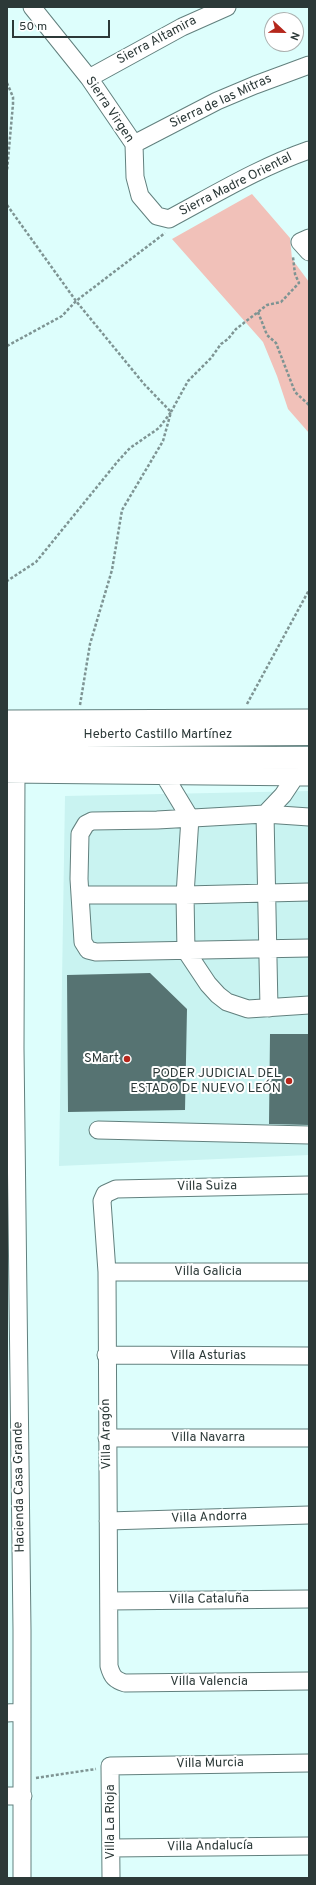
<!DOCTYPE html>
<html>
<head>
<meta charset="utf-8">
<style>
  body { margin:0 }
  #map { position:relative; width:316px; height:1885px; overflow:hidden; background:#ddfefc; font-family:Overpass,sans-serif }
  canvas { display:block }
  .frame { position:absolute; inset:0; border:8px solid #2c3938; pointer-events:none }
  .north { position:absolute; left:264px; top:12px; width:40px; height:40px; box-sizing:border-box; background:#fff; border:1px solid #abb0af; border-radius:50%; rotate:112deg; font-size:11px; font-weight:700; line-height:16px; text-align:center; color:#2c3938 }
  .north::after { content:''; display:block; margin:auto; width:14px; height:18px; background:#b5271c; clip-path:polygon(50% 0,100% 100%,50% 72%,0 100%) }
  .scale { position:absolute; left:12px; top:20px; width:98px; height:18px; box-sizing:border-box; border:2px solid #2c3938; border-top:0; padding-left:5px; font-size:12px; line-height:14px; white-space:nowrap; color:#2c3938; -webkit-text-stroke:3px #fff; paint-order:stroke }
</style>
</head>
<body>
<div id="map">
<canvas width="316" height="1885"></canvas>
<div class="frame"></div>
<div class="north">N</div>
<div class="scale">50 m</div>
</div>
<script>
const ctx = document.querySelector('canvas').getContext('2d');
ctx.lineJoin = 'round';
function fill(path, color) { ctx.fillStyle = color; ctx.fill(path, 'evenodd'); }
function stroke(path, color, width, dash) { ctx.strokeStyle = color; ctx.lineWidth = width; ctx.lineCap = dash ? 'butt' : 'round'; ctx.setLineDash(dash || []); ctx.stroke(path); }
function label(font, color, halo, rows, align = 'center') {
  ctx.font = font + ' Overpass,sans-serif'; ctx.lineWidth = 4; ctx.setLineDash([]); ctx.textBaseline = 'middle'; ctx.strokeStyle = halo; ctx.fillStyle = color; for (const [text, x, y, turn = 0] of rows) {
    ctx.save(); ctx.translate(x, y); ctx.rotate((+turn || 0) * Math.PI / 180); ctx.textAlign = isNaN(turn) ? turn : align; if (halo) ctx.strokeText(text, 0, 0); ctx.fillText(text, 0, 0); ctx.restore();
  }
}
fill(new Path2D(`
  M309 791V1155L59 1166 65 796Z`), '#c9f3f1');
fill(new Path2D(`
  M252 194 290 238 292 259 309 282V433L288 409 277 376 263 342 172 239Z`), '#f1c1b9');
fill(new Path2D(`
  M150 973 187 1009 185 1110 68 1112 67 975Z
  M270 1034H309V1125L269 1124Z`), '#567372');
const minor = new Path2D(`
  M32 7 89 78 134 144 135 177 140 196 157 216 169 219C214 195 260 167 309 150
  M89 78 182 27 227 7
  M134 144 217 101 255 85 309 65
  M309 238 300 242 309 252
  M7 719 309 718
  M15 719 16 774 15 1048 22 1630V1878
  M7 774 309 777
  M164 775 190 818 185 895 186 951 208 984 218 995 227 1002 248 1009 309 1005
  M309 817 265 814 157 820 92 821 86 824 80 834 79 879 83 942 88 950 96 952 309 948
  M80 895H185L309 892
  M269 1008 265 814 283 795 295 777
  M98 1130 309 1135
  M309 1185 116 1189 105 1194 102 1201 107 1272 109 1666C112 1677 115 1680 125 1683L309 1681
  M107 1272H309
  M106 1355 309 1356
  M107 1438H309
  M108 1521 309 1515
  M109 1601 309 1599
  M7 1713 22 1712
  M7 1796H23
  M111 1848 309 1846
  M111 1878 110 1766 309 1763`);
const major = new Path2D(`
  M7 736 309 734
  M7 757 309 758`);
stroke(minor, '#62807e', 19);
stroke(major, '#62807e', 24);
stroke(new Path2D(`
  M7 83 13 97V104L7 171
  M7 205 76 301 144 384 171 412 159 428 130 448 118 461 36 562 7 581
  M258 312 267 335 276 343 295 392 309 405
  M7 346 62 316 76 301 165 233
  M247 704 309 590
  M80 705 90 644 112 570 122 510 163 441 171 412 188 381 211 358 221 344 228 339 236 329 267 305 281 302 299 283 295 274 293 257
  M36 1778 96 1769`), '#7e9493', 2.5, [3, 2]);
stroke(minor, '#fff', 17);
stroke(major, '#fff', 22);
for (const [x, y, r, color] of [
  [127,1059,4,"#b5271c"],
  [289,1081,4,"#b5271c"]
]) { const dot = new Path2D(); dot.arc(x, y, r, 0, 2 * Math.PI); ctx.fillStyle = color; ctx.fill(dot); stroke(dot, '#fff', 1.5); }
label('13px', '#2c3938', '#fff', [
  ["Sierra Altamira",157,41,-28],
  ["Sierra de las Mitras",221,102,-25],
  ["Sierra Virgen",109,110,56],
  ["Sierra Madre Oriental",236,185,-27],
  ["Heberto Castillo Martínez",158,735],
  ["Villa Suiza",207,1187,-1],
  ["Villa Galicia",208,1272],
  ["Villa Asturias",208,1356],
  ["Villa Aragón",107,1434,-91],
  ["Villa Navarra",208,1438],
  ["Hacienda Casa Grande",20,1487,-91],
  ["Villa Andorra",209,1518,-2],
  ["Villa Cataluña",209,1600,-1],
  ["Villa Valencia",209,1682],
  ["Villa Murcia",210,1764,-1],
  ["Villa La Rioja",111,1822,-90],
  ["Villa Andalucía",210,1847,-1]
]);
label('13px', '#2c3938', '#fff', [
  ["SMart",119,1059],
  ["PODER JUDICIAL DEL",281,1074],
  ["ESTADO DE NUEVO LEÓN",281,1089]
], 'right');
</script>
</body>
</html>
